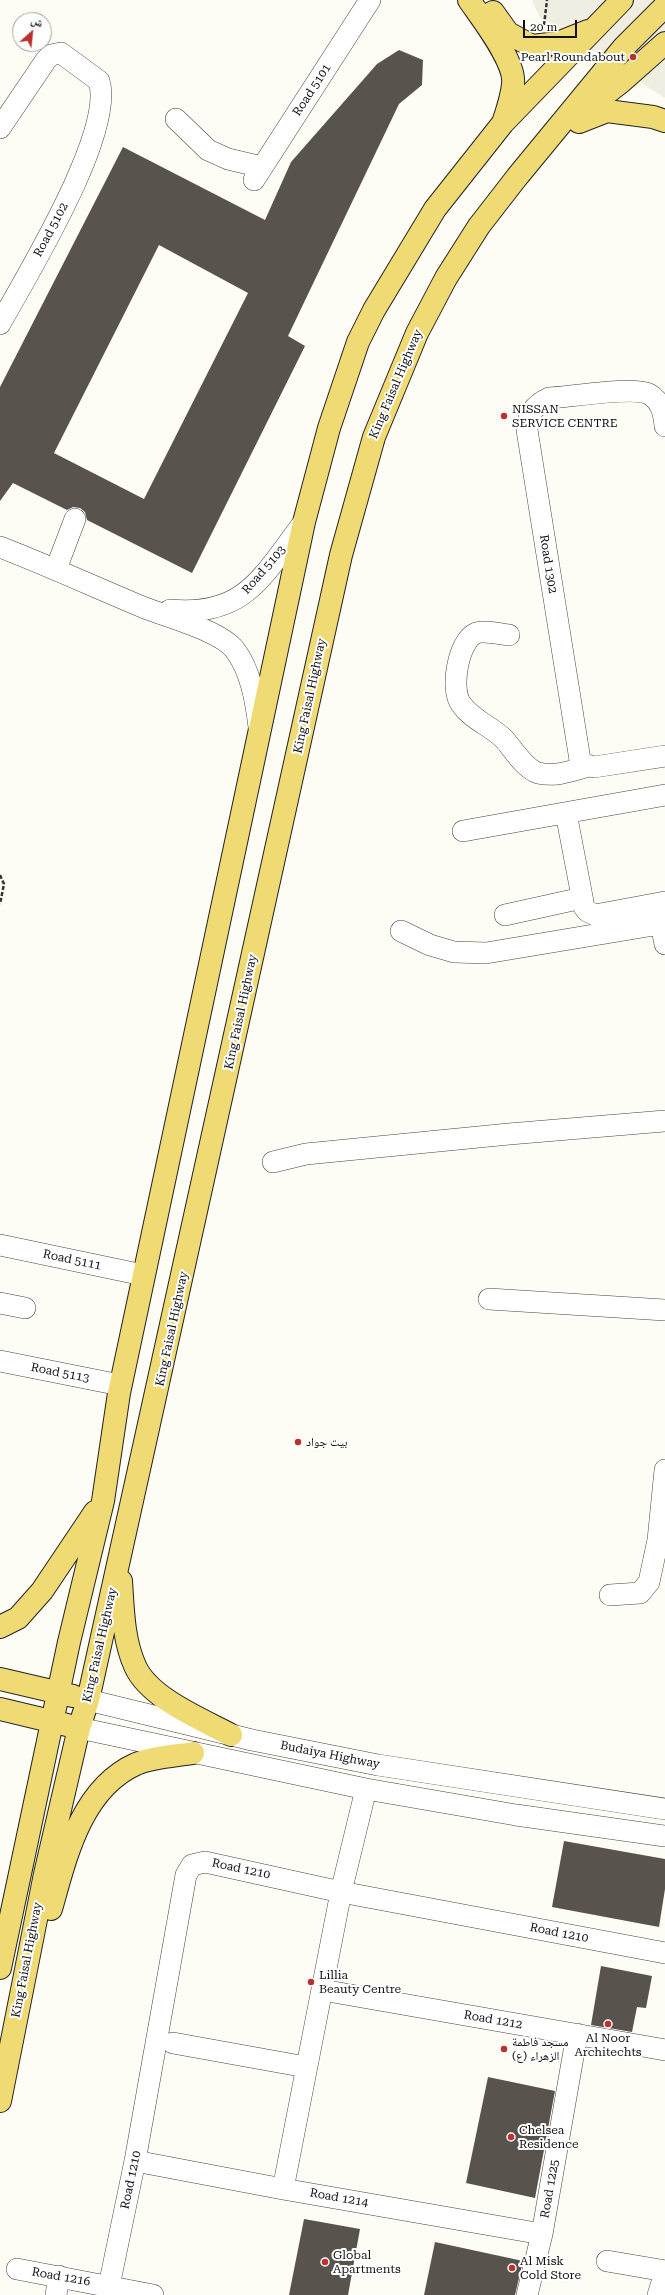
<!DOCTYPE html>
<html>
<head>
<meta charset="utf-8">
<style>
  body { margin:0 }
  #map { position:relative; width:665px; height:2295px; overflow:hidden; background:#fefdf5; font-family:"Roboto Serif","Noto Naskh Arabic",serif }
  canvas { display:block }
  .north { position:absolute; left:12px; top:12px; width:40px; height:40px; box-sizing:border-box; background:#fff; border:1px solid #a0a0a0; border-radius:50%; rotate:27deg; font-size:11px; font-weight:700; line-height:16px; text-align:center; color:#111 }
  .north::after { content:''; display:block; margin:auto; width:14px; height:18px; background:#b93230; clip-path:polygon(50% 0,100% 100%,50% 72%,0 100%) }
  .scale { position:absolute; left:523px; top:20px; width:54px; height:18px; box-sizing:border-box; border:2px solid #111; border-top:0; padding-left:5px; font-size:12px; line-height:14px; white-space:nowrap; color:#111; -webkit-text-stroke:3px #fff; paint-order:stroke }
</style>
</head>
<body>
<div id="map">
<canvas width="665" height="2295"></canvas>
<div class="north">ش</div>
<div class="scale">20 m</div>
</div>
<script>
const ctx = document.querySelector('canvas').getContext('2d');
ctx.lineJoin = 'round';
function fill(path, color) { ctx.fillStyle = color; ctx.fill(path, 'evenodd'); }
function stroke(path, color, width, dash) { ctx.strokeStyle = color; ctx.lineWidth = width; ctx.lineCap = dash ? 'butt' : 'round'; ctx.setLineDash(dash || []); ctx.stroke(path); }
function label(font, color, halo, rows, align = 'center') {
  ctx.font = font + ' "Roboto Serif","Noto Naskh Arabic",serif'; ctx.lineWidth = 4; ctx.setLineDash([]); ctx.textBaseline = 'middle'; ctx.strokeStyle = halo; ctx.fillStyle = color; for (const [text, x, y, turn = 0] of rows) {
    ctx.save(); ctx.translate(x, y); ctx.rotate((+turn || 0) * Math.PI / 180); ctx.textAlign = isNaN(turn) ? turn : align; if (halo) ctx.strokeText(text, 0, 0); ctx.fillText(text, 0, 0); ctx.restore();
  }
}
fill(new Path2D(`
  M532 0H665V98L539 16Z`), '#f0ede2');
fill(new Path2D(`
  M399 50 423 60 422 85 399 104 288 336 305 346 192 573 87 520 85 512 80 508 73 507 67 510 13 483 0 501V387L123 147 265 220 291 162 377 64ZM159 245 248 293 144 499 54 453Z
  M564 1841 665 1859V1889L659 1927 552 1907Z
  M601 1966 652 1976 646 2008 637 2007 632 2032 591 2025Z
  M488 2077 555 2091 535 2198 466 2183Z
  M304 2219 360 2229 348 2295H289Z
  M435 2242 523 2261 515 2295H424Z`), '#59534d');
const minor = new Path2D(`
  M176 119 208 150 228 159 262 167
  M0 128 46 60 51 55 61 53 99 81C115 132 27 275 0 324
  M254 180 370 0
  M665 426C664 413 661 401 649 394 634 386 569 397 549 398 534 405 528 414 527 430L580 760 584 764 594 767 665 756
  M0 547C49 566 97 588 145 608 168 617 221 631 235 650 251 671 256 702 259 727
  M56 569 75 519
  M170 610C246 617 263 575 304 522
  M509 635C500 634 484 630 476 633 458 641 450 689 461 704 472 720 491 726 504 739 513 749 525 769 538 773 556 777 571 771 589 766
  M566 813 584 907 587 911 595 915 665 902
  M463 831 665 795
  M505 915 582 898
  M661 924 665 944
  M401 931 430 945 454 952 486 953 665 923
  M273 1162 306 1154 509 1134 665 1121
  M0 1245 143 1275
  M489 1299 665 1310
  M0 1303 25 1308
  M0 1361 120 1385
  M610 1595 640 1593 649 1582 658 1540 665 1470
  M88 1700 252 1740 378 1765 665 1809
  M79 1728 366 1789 516 1815 665 1836
  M322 1990 665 2050
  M173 2043 306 2067
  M135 2161 283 2189 542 2234
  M283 2189 341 1892 366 1789
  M607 2261 665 2271
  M17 2269 153 2295
  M109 2286 135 2161 186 1875 192 1865 205 1862 341 1892 665 1953
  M56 2295 59 2276
  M527 2295 542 2234 577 2034
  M658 2295 665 2273`);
const major = new Path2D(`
  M469 0C482 19 516 62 513 84 512 97 507 111 503 123
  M493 12 508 33 532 46 558 43 588 31
  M581 113 621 82 665 43
  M579 122 607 111 653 117 665 121
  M121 1581C123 1609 123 1639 135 1666 149 1698 201 1719 231 1735
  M0 1627 18 1618 42 1591 95 1512
  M0 1679 73 1696
  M0 1709 67 1725
  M51 1909C66 1856 81 1789 136 1764 153 1757 175 1756 193 1753
  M0 1968 69 1642 103 1501 119 1393 304 522 329 428 358 342 374 310 435 209 503 123 622 0
  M0 2101 45 1874 79 1728 88 1700 341 555 374 437 417 333 446 278 479 226 517 177 624 47 665 6`);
stroke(minor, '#444', 22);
stroke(major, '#222', 24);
stroke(new Path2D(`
  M544 25 547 0
  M0 875 4 884 0 904`), '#333', 2.5, [4, 2]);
stroke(minor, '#fff', 21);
stroke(major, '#f0da73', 22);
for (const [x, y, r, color] of [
  [633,57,4,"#b93230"],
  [504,416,4,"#b93230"],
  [298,1442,4,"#b93230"],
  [311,1982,4,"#b93230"],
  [608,2024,4,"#b93230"],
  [504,2049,4,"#b93230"],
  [511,2137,4,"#b93230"],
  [325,2262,4,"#b93230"],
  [512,2268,4,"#b93230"]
]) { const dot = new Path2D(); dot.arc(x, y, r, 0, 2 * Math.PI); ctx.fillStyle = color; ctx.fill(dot); stroke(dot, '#fff', 1.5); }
label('12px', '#111', '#fff', [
  ["Pearl Roundabout",625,57,"right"],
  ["NISSAN",512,409],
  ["SERVICE CENTRE",512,423],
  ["بيت جواد",306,1442],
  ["Lillia",319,1975],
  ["Beauty Centre",319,1989],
  ["Al Noor",608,2038,"center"],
  ["Architechts",608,2052,"center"],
  ["مسجد فاطمة",512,2042],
  ["الزهراء (ع)",512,2056],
  ["Chelsea",519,2130],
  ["Residence",519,2144],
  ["Global",333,2255],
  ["Apartments",333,2269],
  ["Al Misk",520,2261],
  ["Cold Store",520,2275]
], 'left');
label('12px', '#111', '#fff', [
  ["Road 5101",312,90,-57],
  ["Road 5102",51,230,-62],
  ["King Faisal Highway",396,384,-67],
  ["Road 1302",548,564,81],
  ["Road 5103",264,570,-49],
  ["King Faisal Highway",310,696,-78],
  ["King Faisal Highway",241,1012,-78],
  ["Road 5111",72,1260,12],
  ["King Faisal Highway",172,1329,-78],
  ["Road 5113",60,1373,11],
  ["King Faisal Highway",100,1645,-77],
  ["Budaiya Highway",330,1755,11],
  ["Road 1210",241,1869,12],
  ["Road 1210",559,1933,11],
  ["King Faisal Highway",27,1960,-79],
  ["Road 1212",493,2020,10],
  ["Road 1210",131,2180,-78],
  ["Road 1225",550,2189,-80],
  ["Road 1214",339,2198,10],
  ["Road 1216",61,2277,10]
]);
</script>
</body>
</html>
